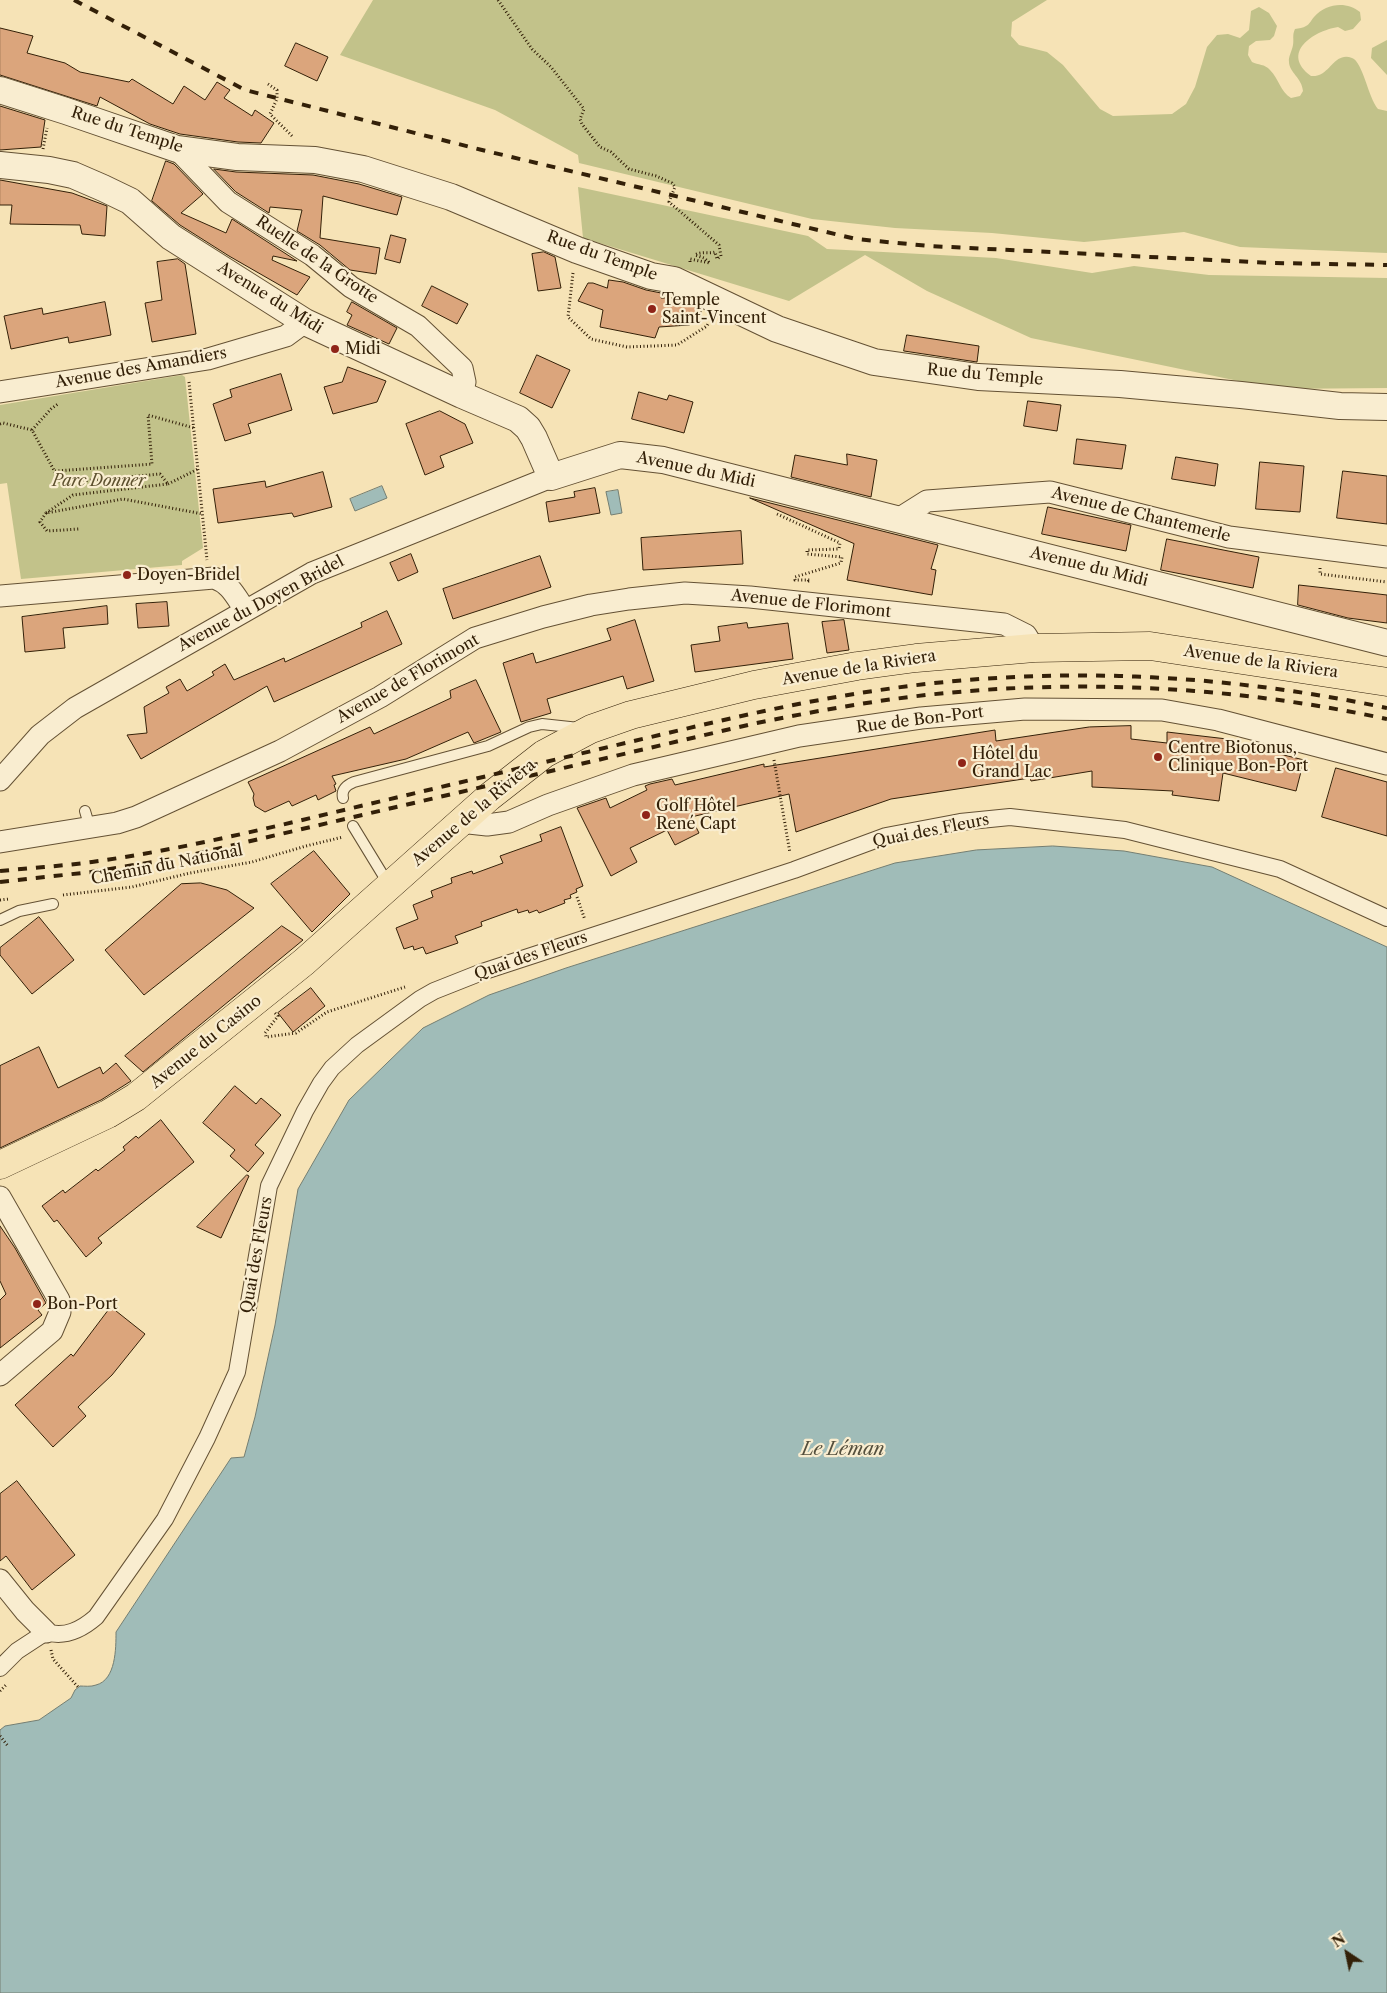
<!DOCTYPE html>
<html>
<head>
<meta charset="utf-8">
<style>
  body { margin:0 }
  #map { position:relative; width:1387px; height:1993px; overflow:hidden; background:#f6e3b6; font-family:"Libre Caslon Text",serif }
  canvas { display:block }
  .north { position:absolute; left:1322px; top:1928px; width:50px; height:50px; -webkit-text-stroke:4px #f9edd0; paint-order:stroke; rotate:326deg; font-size:14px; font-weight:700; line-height:20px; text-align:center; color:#332008 }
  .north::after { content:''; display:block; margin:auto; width:18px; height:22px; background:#332008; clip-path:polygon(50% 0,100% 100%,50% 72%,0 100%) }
</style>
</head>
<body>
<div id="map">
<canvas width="1387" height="1993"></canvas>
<div class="north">N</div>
</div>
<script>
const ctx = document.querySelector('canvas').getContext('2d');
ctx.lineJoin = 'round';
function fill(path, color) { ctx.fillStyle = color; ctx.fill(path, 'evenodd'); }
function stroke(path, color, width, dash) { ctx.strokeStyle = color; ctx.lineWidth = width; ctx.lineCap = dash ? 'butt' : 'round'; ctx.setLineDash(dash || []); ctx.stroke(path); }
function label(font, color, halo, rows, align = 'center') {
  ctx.font = font + ' "Libre Caslon Text",serif'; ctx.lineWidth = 4.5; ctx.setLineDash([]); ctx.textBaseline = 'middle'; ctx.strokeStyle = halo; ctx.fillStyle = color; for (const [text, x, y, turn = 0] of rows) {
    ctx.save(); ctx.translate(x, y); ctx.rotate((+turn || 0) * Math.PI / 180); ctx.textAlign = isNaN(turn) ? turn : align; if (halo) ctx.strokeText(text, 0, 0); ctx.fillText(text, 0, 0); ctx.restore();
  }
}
fill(new Path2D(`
  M373 0H1047L1012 22 1011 36 1019 45 1047 52 1063 65 1100 109 1113 116 1172 114 1186 104 1195 87 1207 47 1217 35 1228 34 1240 38 1249 30 1251 11 1259 7 1269 13 1277 26 1274 36 1270 40 1256 41 1249 46 1248 55 1252 62C1258 65 1265 64 1270 70 1279 79 1280 91 1291 98L1300 96 1303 91C1302 78 1289 72 1289 62 1288 57 1292 51 1293 45 1294 39 1292 35 1295 29 1299 28 1303 28 1306 26 1310 24 1311 20 1314 17 1326 3 1347 1 1360 12L1361 20 1353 29 1345 31 1338 27C1313 31 1280 53 1311 76 1314 76 1317 76 1319 75 1331 71 1336 52 1352 58 1363 62 1368 97 1378 109L1387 111V253L1240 247 1184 232 1084 242 992 233 895 228 812 219 579 163 578 155 495 110 340 55Z
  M1387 40V75L1371 58 1372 48Z
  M578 187 808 236 827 249 996 258 1092 273 1134 266 1209 275 1387 278V388L1277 389 1031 338 927 291 865 255 789 301 583 238Z
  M182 375 185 377 203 548 182 561V565L21 579 7 483 0 484V405Z`), '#c2c28a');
const water = new Path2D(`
  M382 486 387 498 355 511 350 499Z
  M618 490 622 513 611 515 606 492Z
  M1053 846 1124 851 1212 867 1387 947V1993H0V1730L5 1726 39 1720 71 1698 75 1690 80 1686C84 1686 91 1687 96 1685 116 1680 116 1648 116 1632L231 1458 244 1457 255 1417 275 1325 298 1189 349 1100 423 1028 489 995 566 968 895 863 976 850Z`);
fill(water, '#a0bcb8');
stroke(water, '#747e72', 1);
const building = new Path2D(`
  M0 28 33 36 27 53 65 63 80 72 129 82 132 79 173 104 184 86 205 100 217 82 230 90 224 98 252 116 255 110 274 123 261 143 238 142 180 134 150 124 100 97 97 106 0 75Z
  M296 43 328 57 317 81 285 66Z
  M0 106 45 120 41 147 0 150Z
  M166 161 174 164 203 194 181 213 226 233 232 219 297 261 273 256 272 260 310 277 297 295 229 256 180 225 152 201Z
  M214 169 236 172 313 175 359 184 402 197 397 215 323 196 320 238 380 248 376 274 350 270 320 245 297 231 302 210 270 207 269 213 236 192Z
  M0 180 72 193 107 206 105 236 82 234 80 225 10 224 12 205H0Z
  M391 235 406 239 400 263 385 259Z
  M544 252 555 257 561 288 538 291 532 254Z
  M178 259 185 264 196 334 152 342 145 303 162 300 157 262Z
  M609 280 623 282 646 290 661 293V298H678L701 310V321L689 325 659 327 655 338 600 327 603 310 578 301 588 283H593L607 288Z
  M432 286 468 304 457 324 422 306Z
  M105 302 111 335 69 343 68 337 11 349 4 316 42 308 43 314Z
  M352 302 397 328 389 344 347 325 352 315 347 312Z
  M907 335 979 346 977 362 904 351Z
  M537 355 570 370 552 408 520 393Z
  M348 367 386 381 377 402 333 414 324 387 342 382Z
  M281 374 292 410 248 424 251 433 225 441 213 404 232 397 230 390Z
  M639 392 667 400 669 395 693 402 684 433 632 419Z
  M1028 401 1061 405 1057 431 1024 426Z
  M440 411 465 424 473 443 440 456 444 467 425 475 406 424Z
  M1077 439 1126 445 1122 469 1074 464Z
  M847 454 877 460 871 497 791 477 795 455 847 465Z
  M1176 457 1218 464 1215 486 1172 479Z
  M1260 462 1304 466 1300 512 1256 509Z
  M1343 471 1387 476V524L1337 518Z
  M323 472 332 507 294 517 292 513 218 523 213 489 265 481 266 487Z
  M595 488 600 513 549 522 546 502 575 497 574 492Z
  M750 498 938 545 931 569 936 570 932 595 847 580 854 544Z
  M1048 507 1131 525 1126 551 1042 534Z
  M741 531 743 564 643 570 641 538Z
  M1167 539 1259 557 1253 588 1161 570Z
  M411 554 418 572 398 581 390 563Z
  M540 556 551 587 453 619 443 589Z
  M1299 585 1387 595V623L1348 618 1298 605Z
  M167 602 169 626 138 628 136 604Z
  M107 606 108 624 63 628 65 648 25 652 22 617Z
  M387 611 402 644 274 702 267 686 141 759 127 735 147 733 144 707 169 693 166 687 180 679 187 691 214 675 212 672 225 664 234 680 284 658 285 662 362 627 361 623Z
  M635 620 654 681 627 689 623 676 547 699 551 713 521 722 503 663 533 653 536 663 611 640 607 629Z
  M844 620 849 650 827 653 822 622Z
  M747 623 748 628 788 623 793 659 695 672 691 645 720 641 718 627Z
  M476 680 501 732 474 743 468 732 406 759 332 776 336 784 334 785 336 791 318 800 316 795 292 806 289 801 265 812 255 806 253 798 254 794 248 782 370 727 374 734 451 698 450 691Z
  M1131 726V739L1167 743V732L1227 739V741L1304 760 1296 791 1223 773 1219 801 1172 795 1173 791 1092 787V771L1031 781 1030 778 891 799 796 832 789 794 691 817 699 833 675 845 667 830 630 848 637 862 611 876 577 808 606 798 610 808 647 790 645 786 650 784 672 779 675 785 764 764V767L995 730 996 741 1089 727Z
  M1336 768 1387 782V836L1322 817Z
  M561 827 583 886 576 889 577 892 570 895 571 898 564 900 565 903 539 913 537 910 529 913 528 910 518 913 517 909 481 922 482 926 455 936 458 943 426 954 423 947 414 950 413 946 404 949 396 928 418 919 413 905 433 897 431 891 452 883 451 878 472 871 473 874 503 863 500 856 542 841 540 835Z
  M314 851 350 894 312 932 271 884Z
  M201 883 227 890 254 908 144 995 105 950 181 884Z
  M39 917 74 960 32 994 0 955V948Z
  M282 926 303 940 143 1072 125 1056Z
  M311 988 325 1006 293 1032 278 1013Z
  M39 1047 58 1088 100 1067 103 1074 116 1063 131 1081 101 1100 0 1148V1066Z
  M235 1086 256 1104 261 1098 281 1115 255 1145 264 1153 248 1172 230 1156 235 1150 203 1123Z
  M161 1120 194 1162 98 1238 102 1243 86 1257 57 1220 54 1222 42 1206 63 1190 65 1193 96 1169 98 1171 125 1150 123 1147 136 1136 138 1138Z
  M247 1175 249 1176 221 1238 197 1227Z
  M0 1226 15 1248 46 1303 38 1310 42 1315 0 1348V1300L6 1294 0 1281Z
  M111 1307 145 1334 112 1375 78 1407 86 1416 53 1447 15 1405 71 1354 73 1356Z
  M17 1481 75 1555 32 1590 6 1556 0 1561V1494Z`);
fill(building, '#dba57c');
stroke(building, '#332008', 1);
const service = new Path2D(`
  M343 798C341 789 347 785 354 782L488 746 529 727 542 724 579 728
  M85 811 90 828
  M353 826 389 885
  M0 920 19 911 53 904`);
const pedestrian = new Path2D(`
  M0 1668 17 1651 46 1632C65 1638 81 1630 96 1617L165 1519 207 1438 237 1372 269 1186 305 1111 321 1083 332 1068 357 1045 420 999 434 991 482 972 794 870 886 836 960 822 1010 817 1125 830 1280 869 1387 918`);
const minor = new Path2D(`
  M177 149 228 202 312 255 351 287 418 326 462 368 465 382 462 395
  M0 392 208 359 286 336 305 322
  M900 518 927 501 1050 492 1229 537 1387 557
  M0 596 214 578C230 583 236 597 245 610
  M0 780 40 735 75 708 312 573 551 477
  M460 822 487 825 509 822 548 805 633 775 799 736 921 718 1025 709 1162 710 1218 720 1387 764
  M0 842 117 823 136 817 280 751 380 697 475 638 543 617 591 605 629 599 685 593 750 597 1004 624 1026 635 1034 648
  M0 1197 59 1300 60 1312 52 1331 0 1375
  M0 1580 25 1611 46 1632`);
const tertiary = new Path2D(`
  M0 90 66 111 177 149 237 157 315 160 363 169 451 197 577 250 651 276 674 280 777 329 874 362 978 377 1120 384 1241 395 1340 406 1387 407
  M0 165 49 170 73 175 103 188 130 201 171 237 305 322 462 395 518 419 528 428 534 438 551 477 620 455 663 460 1387 643`);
const primary = new Path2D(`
  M0 1165 108 1114 136 1097 304 962 489 797 544 754 591 729 631 715 754 685 857 666 916 658 1034 648 1150 646 1387 682`);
stroke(service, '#645134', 12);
stroke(pedestrian, '#645134', 18);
stroke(minor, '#645134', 23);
stroke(tertiary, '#645134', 28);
stroke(primary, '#332008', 29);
stroke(new Path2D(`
  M498 0 532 49 551 67 584 109 580 119 582 124 600 147 611 152 629 169 656 176 672 183 675 187 669 202 719 245 721 256 717 259 715 252C709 254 701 251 695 255L704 258 710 263 690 259V264
  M268 84 277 90V99L270 114 292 136
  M43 149 47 128
  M573 273 568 317 591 339 627 347 677 345 707 326 709 322
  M189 382 207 560
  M0 424 3 423 32 430 61 483 160 474 168 484 73 495 46 513 123 499 203 514
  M32 430 51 409 58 404
  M55 471 152 464 148 415 194 428
  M168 484 198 469
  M46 513 40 522 47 531 79 529
  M777 514 840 543 839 549 807 550V554L842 557 841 563 795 577V580H810L806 583
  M1320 568V574L1387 582
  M774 760 790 853
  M63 895 132 887 190 873 252 862 306 846 343 837
  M577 897 585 920
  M0 900 9 899
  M275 1013 278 1016 265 1033 266 1037 296 1033 327 1012 405 987
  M51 1650 53 1659 78 1687
  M0 1691 7 1684
  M0 1736 8 1746`), '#332008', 3, [1, 2.5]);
stroke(service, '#f9edd0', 10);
stroke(pedestrian, '#f9edd0', 16);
stroke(minor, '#f9edd0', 21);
stroke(tertiary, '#f9edd0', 26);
stroke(primary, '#f6e3b6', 28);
stroke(new Path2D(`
  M74 0 245 90 482 150 856 239 929 246 1273 263 1387 265
  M0 871C31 868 61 866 92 862 185 849 277 826 369 804 463 782 557 759 651 737 727 719 803 701 880 690 1049 665 1220 673 1387 708
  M0 882 91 872 178 858 752 724C816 711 881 699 946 693 1094 679 1242 688 1387 719`), '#332008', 4, [9, 9]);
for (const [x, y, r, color] of [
  [652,309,5,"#8f2418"],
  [335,349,5,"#8f2418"],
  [127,575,5,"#8f2418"],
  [1158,757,5,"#8f2418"],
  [962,763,5,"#8f2418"],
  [646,815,5,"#8f2418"],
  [37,1304,5,"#8f2418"]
]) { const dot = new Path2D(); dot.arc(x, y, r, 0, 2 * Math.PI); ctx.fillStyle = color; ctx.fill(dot); stroke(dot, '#f9edd0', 2); }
label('16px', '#332008', '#f9edd0', [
  ["Rue du Temple",127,130,18],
  ["Rue du Temple",602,256,20],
  ["Ruelle de la Grotte",317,260,34],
  ["Avenue du Midi",270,298,32],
  ["Avenue des Amandiers",141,368,-10],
  ["Rue du Temple",985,375,5],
  ["Avenue du Midi",696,470,12],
  ["Avenue de Chantemerle",1141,515,14],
  ["Avenue du Midi",1089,567,14],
  ["Avenue du Doyen Bridel",261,604,-28],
  ["Avenue de Florimont",811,604,6],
  ["Avenue de la Riviera",1261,662,8],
  ["Avenue de la Riviera",859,668,-9],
  ["Avenue de Florimont",408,679,-30],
  ["Rue de Bon-Port",920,720,-7],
  ["Avenue de la Riviera",474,813,-40],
  ["Quai des Fleurs",931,831,-11],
  ["Chemin du National",167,865,-11],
  ["Quai des Fleurs",531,956,-19],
  ["Avenue du Casino",206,1042,-39],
  ["Quai des Fleurs",257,1255,-80]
]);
label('16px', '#332008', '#f9edd0', [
  ["Temple",662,300],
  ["Saint-Vincent",662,318],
  ["Midi",345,349],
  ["Doyen-Bridel",137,575],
  ["Centre Biotonus,",1168,748],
  ["Clinique Bon-Port",1168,766],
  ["Hôtel du",972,754],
  ["Grand Lac",972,772],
  ["Golf Hôtel",656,806],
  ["René Capt",656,824],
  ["Bon-Port",47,1304]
], 'left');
label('italic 16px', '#5e512f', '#f9edd0', [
  ["Parc Donner",99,481]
]);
label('italic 18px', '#544f3d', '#f9edd0', [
  ["Le Léman",843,1450]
]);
</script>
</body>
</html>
